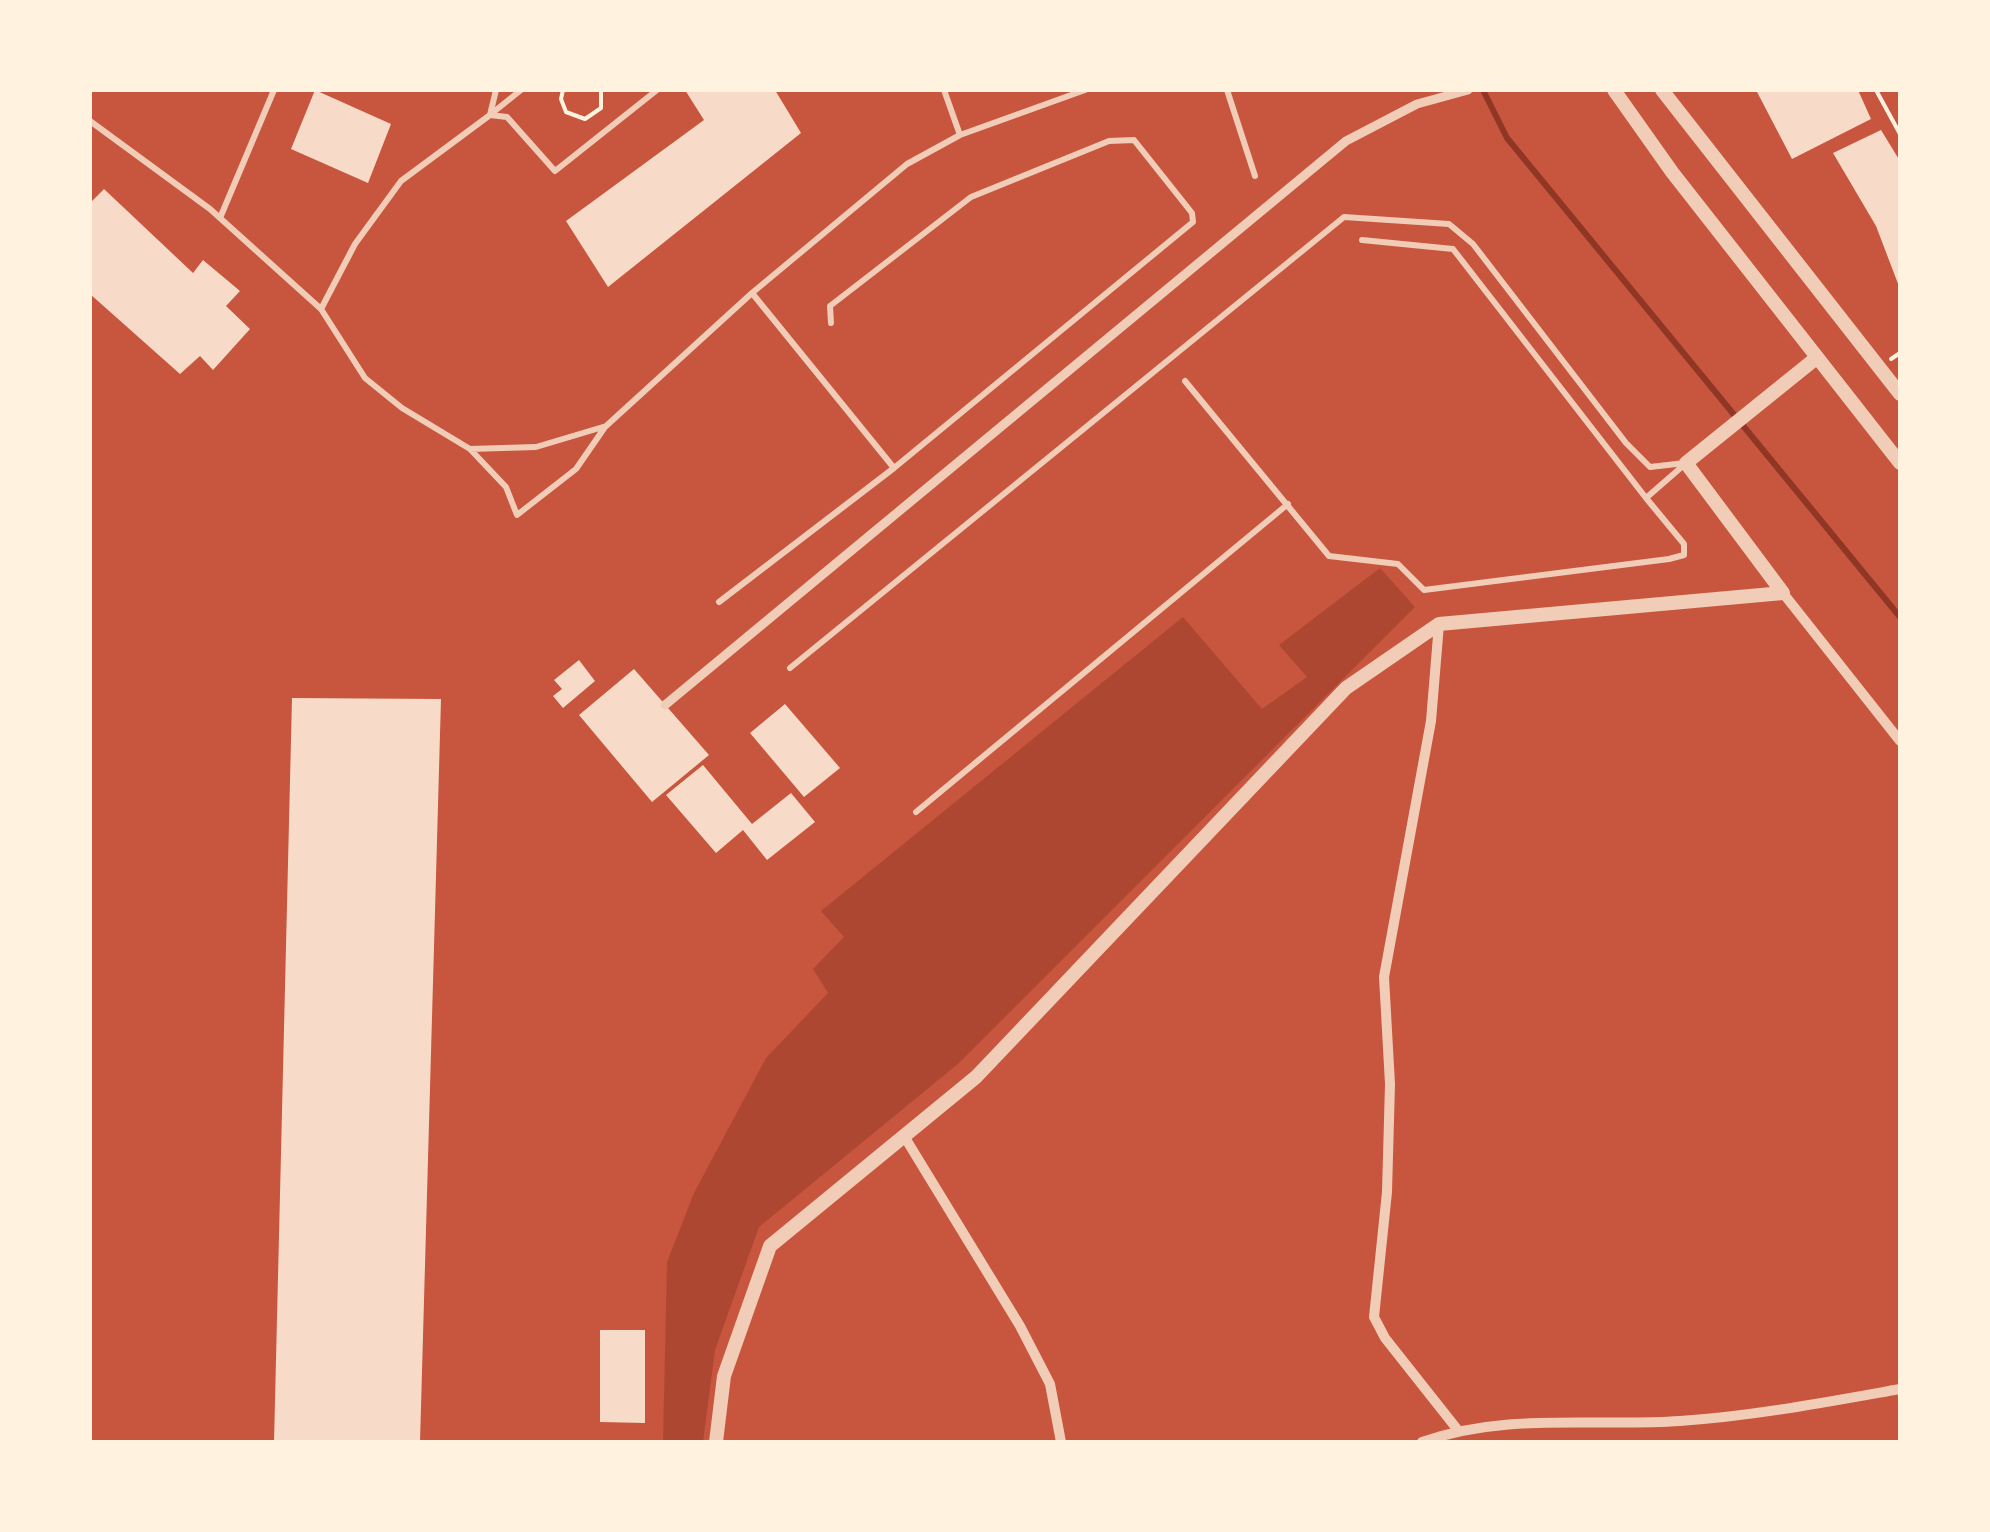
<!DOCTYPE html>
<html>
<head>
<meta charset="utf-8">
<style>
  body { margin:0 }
  #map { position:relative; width:1990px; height:1532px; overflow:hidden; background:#c8553d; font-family:Roboto,sans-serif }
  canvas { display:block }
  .frame { position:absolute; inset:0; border:92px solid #fff3e0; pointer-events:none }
</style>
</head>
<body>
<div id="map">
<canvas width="1990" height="1532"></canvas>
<div class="frame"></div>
</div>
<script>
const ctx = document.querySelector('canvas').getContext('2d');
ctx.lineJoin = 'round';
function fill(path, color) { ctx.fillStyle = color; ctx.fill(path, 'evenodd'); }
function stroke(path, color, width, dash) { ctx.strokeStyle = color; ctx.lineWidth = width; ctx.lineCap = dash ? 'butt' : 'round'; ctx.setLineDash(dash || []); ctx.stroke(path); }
fill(new Path2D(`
  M1380 568 1415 607 959 1063 759 1227 715 1350 703 1442H663L667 1262 694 1193 766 1058 828 993 813 969 844 937 821 911 1183 617 1262 709 1307 677 1279 645Z`), '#ae4732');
stroke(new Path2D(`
  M1483 90 1507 138 1900 617`), '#8f3625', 6);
fill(new Path2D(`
  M315 90 391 124 368 183 291 149Z
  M685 90H775L801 133 608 287 566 221 704 120Z
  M1756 90H1858L1871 119 1792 159Z
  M1881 130 1900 161V289L1876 226 1833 153Z
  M104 189 193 273 203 260 240 291 226 306 250 329 213 370 200 356 180 374 90 294V203Z
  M579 660 595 681 563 708 553 696 562 689 554 680Z
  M634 669 709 755 652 802 579 715Z
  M292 698 441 699 420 1442H274Z
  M785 704 840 768 804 797 750 733Z
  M703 765 752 824 791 793 815 822 767 860 743 830 716 853 666 795Z
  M600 1330H645V1423L600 1422Z`), '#f7dbc8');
stroke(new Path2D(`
  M563 90 561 99 566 112 585 119 601 108V90
  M1876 90 1900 134
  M1891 359 1900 353`), '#fff3e0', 4);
stroke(new Path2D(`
  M944 90 960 135
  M1227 90 1255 176
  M491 114 521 90
  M490 115 507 117 555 171 657 90
  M90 121 210 209 321 309 365 378 402 408 470 449 506 487 517 515 576 469 605 427 752 293 907 164 960 135 1085 90
  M220 218 274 90
  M1362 240 1453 249 1646 498 1685 464
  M752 293 894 468
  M321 309 355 244 401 181 490 115 496 90
  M1185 381 1329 556 1398 564 1424 590 1669 559 1684 555V544L1646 498
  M470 449 536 447 603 427
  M719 602 894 468 1193 222 1192 213 1134 140 1109 141 971 197 830 306 831 323
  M790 668 1344 217 1449 224 1473 244 1626 443 1650 467 1685 463
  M916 812 1288 504`), '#f1ccb7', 6);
stroke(new Path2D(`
  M665 705 1346 141 1417 104 1468 90`), '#f1ccb7', 9);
stroke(new Path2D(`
  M1783 593 1900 741
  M1439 624 1431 721 1384 977 1390 1084 1387 1192 1374 1317 1385 1338 1457 1429
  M904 1136 1020 1326 1050 1384 1061 1442
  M1422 1442C1506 1412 1592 1427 1680 1421 1754 1416 1827 1402 1900 1389`), '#f1ccb7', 10);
stroke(new Path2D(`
  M1614 90 1672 172 1900 463
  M1662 90 1900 394
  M1783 593 1686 463 1815 359
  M716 1442 724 1376 770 1246 976 1077 1346 688 1439 624 1783 593`), '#f1ccb7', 14);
</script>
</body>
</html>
